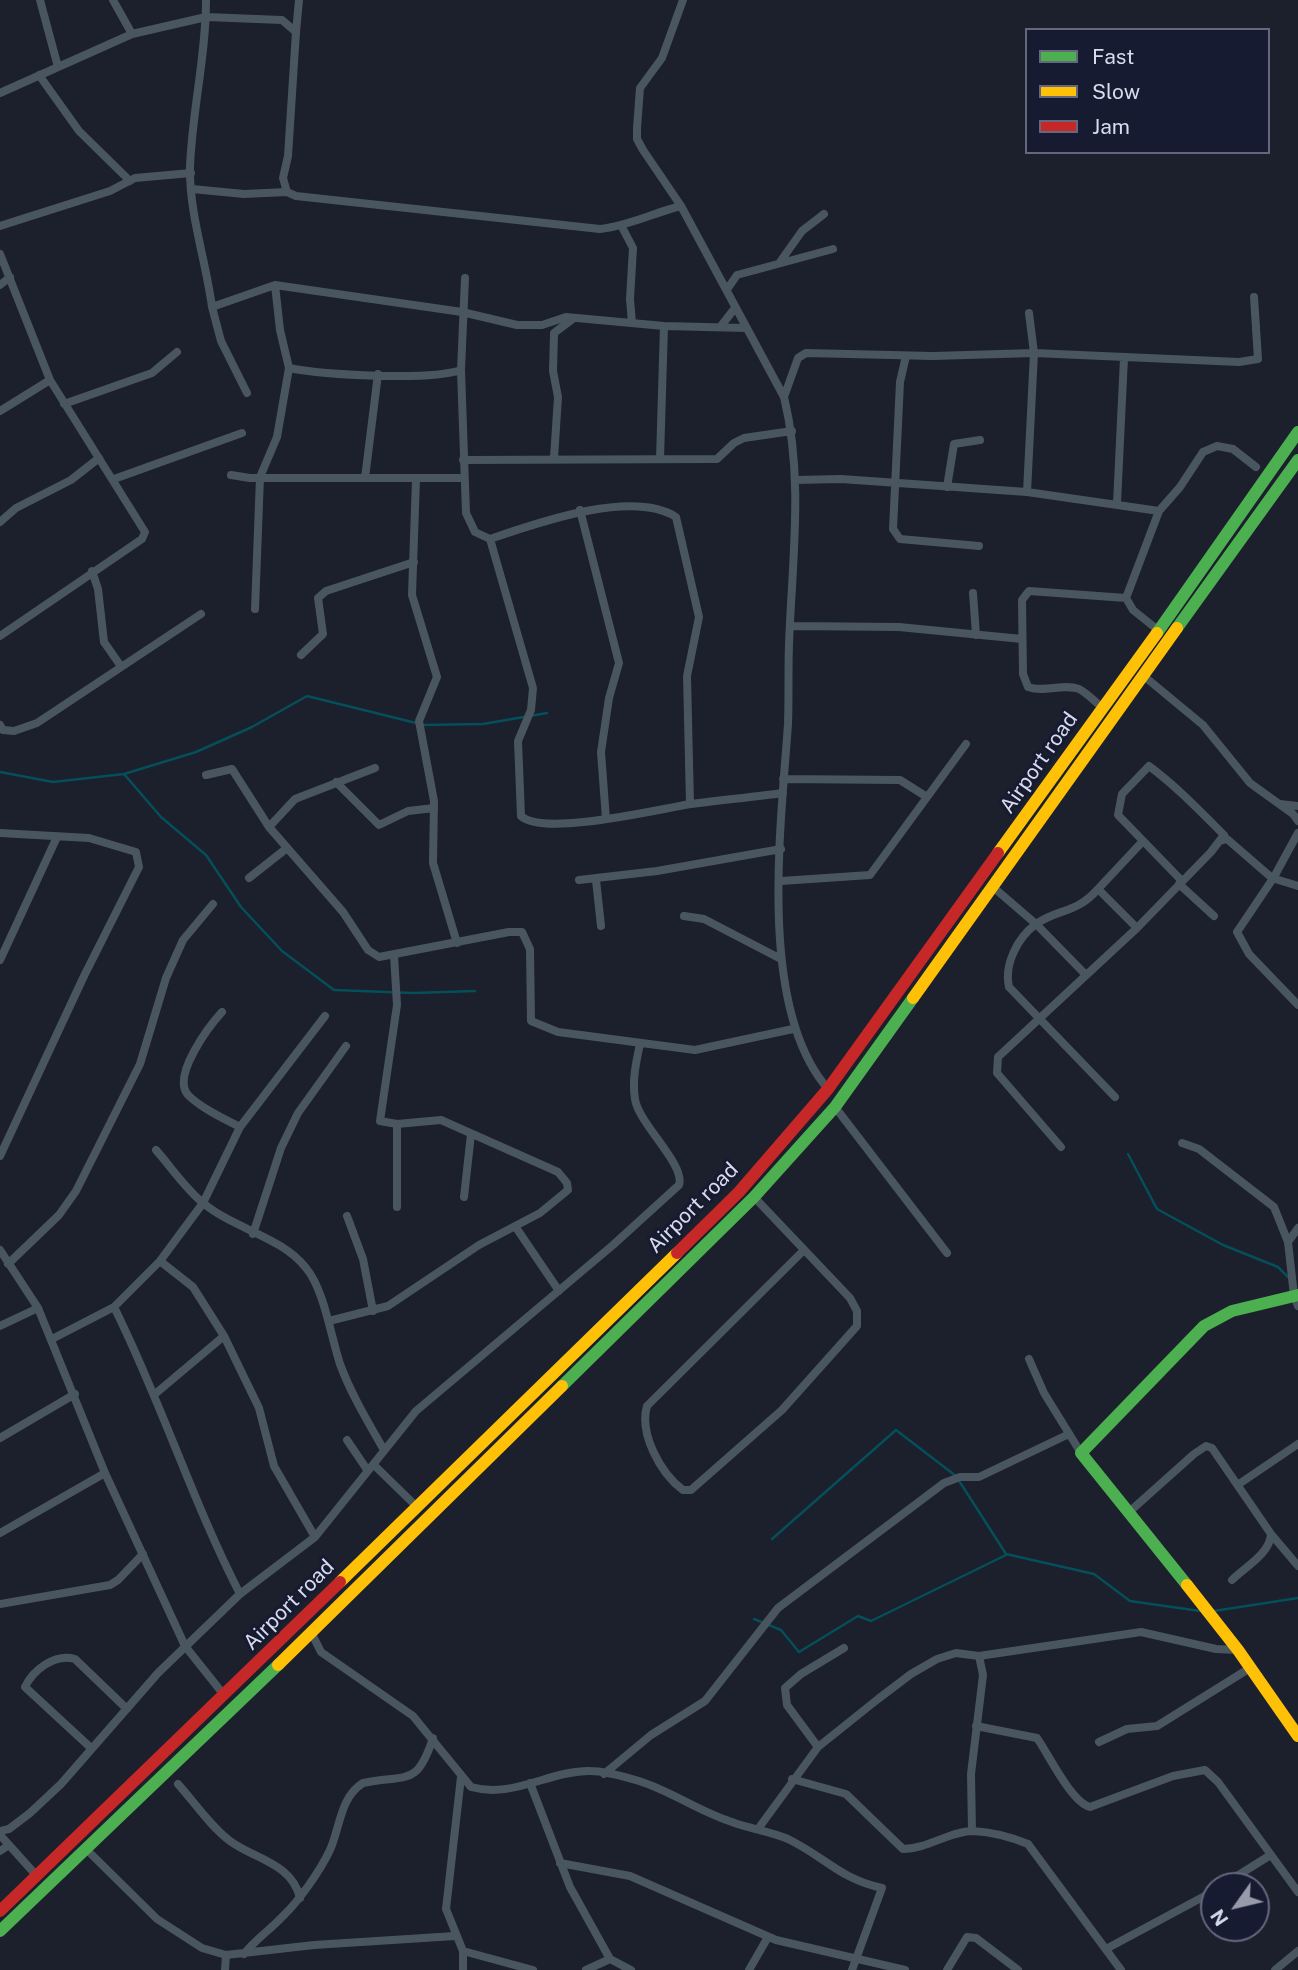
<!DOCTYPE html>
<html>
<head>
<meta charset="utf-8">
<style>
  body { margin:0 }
  #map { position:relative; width:1298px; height:1970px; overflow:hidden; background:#1c1f2c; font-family:"Public Sans",sans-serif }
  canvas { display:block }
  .legend { position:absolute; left:1025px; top:28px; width:245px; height:126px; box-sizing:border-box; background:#161b32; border:2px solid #63687c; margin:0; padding:9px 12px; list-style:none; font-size:21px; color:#d7dcec }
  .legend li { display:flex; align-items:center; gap:14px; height:35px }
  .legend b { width:35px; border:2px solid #63687c }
  .north { position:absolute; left:1200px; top:1872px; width:70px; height:70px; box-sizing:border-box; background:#161b32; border:2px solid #63687c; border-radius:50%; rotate:236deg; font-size:19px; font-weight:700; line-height:28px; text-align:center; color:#d7dcec }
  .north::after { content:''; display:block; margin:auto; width:24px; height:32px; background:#969aa9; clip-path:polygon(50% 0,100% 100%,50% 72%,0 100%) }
</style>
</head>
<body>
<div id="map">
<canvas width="1298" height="1970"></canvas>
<ul class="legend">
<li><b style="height:9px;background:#4caf50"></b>Fast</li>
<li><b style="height:9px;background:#ffc107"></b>Slow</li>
<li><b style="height:9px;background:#c62828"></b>Jam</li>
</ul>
<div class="north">N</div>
</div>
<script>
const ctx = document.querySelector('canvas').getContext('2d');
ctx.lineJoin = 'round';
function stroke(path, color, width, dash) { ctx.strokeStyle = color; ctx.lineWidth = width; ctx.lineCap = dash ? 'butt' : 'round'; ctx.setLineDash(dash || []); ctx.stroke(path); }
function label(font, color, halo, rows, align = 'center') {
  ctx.font = font + ' "Public Sans",sans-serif'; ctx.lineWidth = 6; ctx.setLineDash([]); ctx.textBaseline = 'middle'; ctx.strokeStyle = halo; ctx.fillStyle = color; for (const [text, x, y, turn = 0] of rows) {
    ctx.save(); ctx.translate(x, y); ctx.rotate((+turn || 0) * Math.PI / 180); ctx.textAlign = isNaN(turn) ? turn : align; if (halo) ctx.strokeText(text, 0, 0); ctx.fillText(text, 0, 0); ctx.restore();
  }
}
stroke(new Path2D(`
  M422 725 483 724 547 713
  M0 772 53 782 124 774 196 752 252 727 307 696 416 723
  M124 774 161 817 206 855 241 907 282 951 334 990 413 993 475 991
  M1128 1154 1157 1209 1223 1245 1278 1267 1288 1277
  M772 1539 896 1430 956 1476 1006 1554 1094 1574 1130 1601 1200 1611
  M1214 1611 1298 1598
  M754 1619 781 1630 799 1652 858 1616 871 1621 1006 1555`), '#054f5b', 2.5);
stroke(new Path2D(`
  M40 0 58 67
  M113 0 132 34
  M206 0C206 57 192 111 190 167 189 213 206 261 212 307L275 285 462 312 517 325H542L566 317 664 326 746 328
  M296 32 299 0
  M39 75 79 131 130 181
  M0 93 132 34 206 17 282 20 296 32 288 156 283 178 287 192 296 196 600 229C628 226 653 213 681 206L784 397C804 479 792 561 789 644 788 671 789 697 788 724 781 826 757 1008 828 1089
  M192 189 244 194 287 192
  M681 206 643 150 637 139V128L640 88 662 58 683 0
  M0 226 110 191 135 178 191 173
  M622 227 633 248 630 299 632 323
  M0 254 50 380 145 532 142 539 0 636
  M780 262 802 231 824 214
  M465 278 461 370 466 513 475 532 490 539 533 688 531 710 518 741 521 816C543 837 659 809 691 804 722 800 753 797 783 793
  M0 285 10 277
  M275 285 280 330 289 368C325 375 429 381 461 370
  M728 288 737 275 833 249
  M212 307 221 341 247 393
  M721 326 735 308
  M906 356 900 382 893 529 900 539 979 546
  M784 397 798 358 806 353 933 356 1034 353 1239 362 1258 359 1254 297
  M64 404 152 373 177 352
  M0 411 50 380
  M554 458 558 397 553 371 554 333 574 318
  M660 459 664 326
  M463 460 717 459 734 443 744 438 792 431
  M231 475 250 478H464
  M365 478 378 374
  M114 479 242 433
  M416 479 412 595 437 677 419 721 434 801 433 863 457 943
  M795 480 841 479 1027 492 1159 511
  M947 487 954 444 980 440
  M1027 492 1034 353 1029 313
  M1117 503 1124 358
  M580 510 619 663 609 698 601 752 606 819
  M0 522 16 508 71 480 99 458
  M490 539C537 523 632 489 676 517L699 617 687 676 690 804
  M92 571 98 589 104 642 120 665
  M973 593 976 635
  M255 609 260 477 277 437 289 368
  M791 626 899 627 1022 639
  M1158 630 1133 610 1126 598 1159 511 1180 487 1203 452 1217 446 1233 449 1256 467
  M301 655 323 634 318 598 326 591 414 562
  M1145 677 1203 725 1250 783 1293 814 1298 821
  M1102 707C1095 702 1087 693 1079 689 1063 683 1045 693 1028 687L1023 674 1022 600 1029 591 1126 598
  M0 725 3 730 14 731 37 723 201 614
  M206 775 232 769 269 827 343 912 368 950 379 957 509 932H522L530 949 531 1021 558 1032 695 1050 793 1029
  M783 779 900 780 927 797
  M336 782 379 825 408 811 434 808
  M1280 804 1298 806
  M269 827 295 799 375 768
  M0 833 89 838 136 852 139 867 84 976 0 1156
  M1298 833 1274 877 1237 932 1249 954 1298 1005
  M1220 841 1227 839 1272 878 1298 886
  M249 878 287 848
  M579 880 657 871 781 849
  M596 880 601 926
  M781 881 870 875 966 744
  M1179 884 1214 916
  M993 887 1036 924 1086 975
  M1098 889 1143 841
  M684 916 704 919 781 959
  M0 960 57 837
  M222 1012C210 1025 171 1076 188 1095 201 1108 224 1119 240 1127
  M1115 1097 1009 987C1004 965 1017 938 1036 924 1059 908 1076 914 1098 889L1137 928
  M835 1107 947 1253
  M1182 1143 1199 1149 1274 1207 1288 1242 1294 1296 1298 1306
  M1061 1147 997 1073 998 1057 1137 928 1211 852 1224 835C1200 811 1176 786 1149 766L1122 794 1118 815 1182 881
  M156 1150C171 1167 185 1188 202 1202 233 1229 281 1236 306 1268 324 1289 331 1337 340 1364 351 1394 368 1422 384 1450
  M464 1197 471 1134
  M754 1197 850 1298 857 1311V1326L782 1410 691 1490H683C660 1473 639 1433 647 1406L803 1251
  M397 1207V1124
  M347 1216 363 1259 373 1311
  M515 1226 559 1291
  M253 1234 281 1148 298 1113 346 1046
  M1288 1242 1298 1228
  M0 1250 38 1308 105 1473 185 1646 224 1695
  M160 1261 193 1287 224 1336 259 1408 274 1466 315 1537
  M8 1264 59 1215 76 1191 140 1064 166 978 183 940 213 904
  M114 1307C161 1401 192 1501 240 1594
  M329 1321 388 1306 479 1245 540 1213 568 1190 567 1183 558 1172 441 1120 397 1124 380 1121 397 1005 394 955
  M0 1326 38 1308
  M52 1339 114 1307 160 1261 203 1203 240 1127 325 1016
  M1029 1359 1044 1393 1081 1453
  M155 1394 224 1336
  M0 1438 75 1394
  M347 1440 368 1471
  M374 1465 416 1506
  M1239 1484 1298 1444
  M1128 1513 1194 1454 1206 1446 1212 1448 1271 1534C1270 1554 1245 1567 1232 1580
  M0 1533 105 1473
  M1271 1534 1298 1566
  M0 1604 110 1585 118 1580 143 1554
  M311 1632 321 1652 413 1716 471 1787C513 1799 550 1770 591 1771 606 1771 625 1777 639 1781 671 1791 700 1812 732 1822 750 1829 770 1831 788 1839 825 1857 840 1879 882 1888L852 1970
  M976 1726 1037 1738C1049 1755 1071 1802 1090 1807L1173 1776 1205 1770 1218 1782 1298 1892
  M1099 1742 1127 1729 1157 1726 1250 1668
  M818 1747 787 1705 785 1688 801 1674 844 1648
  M91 1748 25 1687C33 1670 55 1653 75 1659L127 1709
  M604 1774 651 1735 705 1701 778 1608 944 1483 960 1477H979L1069 1434
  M461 1777 446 1909 463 1951 533 1970
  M792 1779 846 1794 903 1849C927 1849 950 1831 973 1831 991 1832 1011 1837 1028 1844L1121 1970
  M530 1783 570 1887 610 1959
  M178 1784C194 1802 211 1827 230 1841 254 1859 292 1863 300 1898
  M758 1829 818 1747 878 1699 911 1674 937 1659 956 1653 979 1656 1141 1632 1216 1649 1238 1650
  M0 1831 9 1829 30 1813 61 1784 158 1673 240 1594 315 1537 416 1411 613 1245 679 1185C686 1165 638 1123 635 1099 632 1081 636 1062 640 1044
  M972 1831 971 1774 983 1675 979 1656
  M0 1835 36 1875
  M87 1850 157 1919 202 1948 226 1955 314 1945 455 1936
  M0 1851 9 1845
  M560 1863 630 1876 776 1940 905 1970
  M1221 1886 1269 1856
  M1106 1949 1214 1891
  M463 1951V1970
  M244 1954C255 1940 270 1930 283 1916 299 1901 320 1871 330 1850 340 1828 340 1797 363 1783 408 1774 417 1787 433 1738
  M225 1970 226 1955
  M586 1970 610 1959 631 1970
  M749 1970 768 1937
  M947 1970 967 1937 976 1938 1018 1970
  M1275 1970 1298 1951`), '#495660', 8);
stroke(new Path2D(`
  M1177 628 1298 460
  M1157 633 1298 432
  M562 1386 754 1197 835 1107 913 998
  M1187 1585 1081 1453 1204 1326 1232 1311 1298 1295
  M0 1931 278 1665`), '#4caf50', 12);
stroke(new Path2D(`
  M998 853 1157 633
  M913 998 1177 628
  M340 1582 677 1253
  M1187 1585 1238 1650 1298 1736
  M278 1665 562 1386`), '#ffc107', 12);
stroke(new Path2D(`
  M677 1253 739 1192 828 1089 998 853
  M0 1911 340 1582`), '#c62828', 12);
label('21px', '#d7dcec', '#161b32', [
  ["Airport road",1039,763,-55],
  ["Airport road",693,1208,-45],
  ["Airport road",289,1605,-45]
]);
</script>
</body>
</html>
